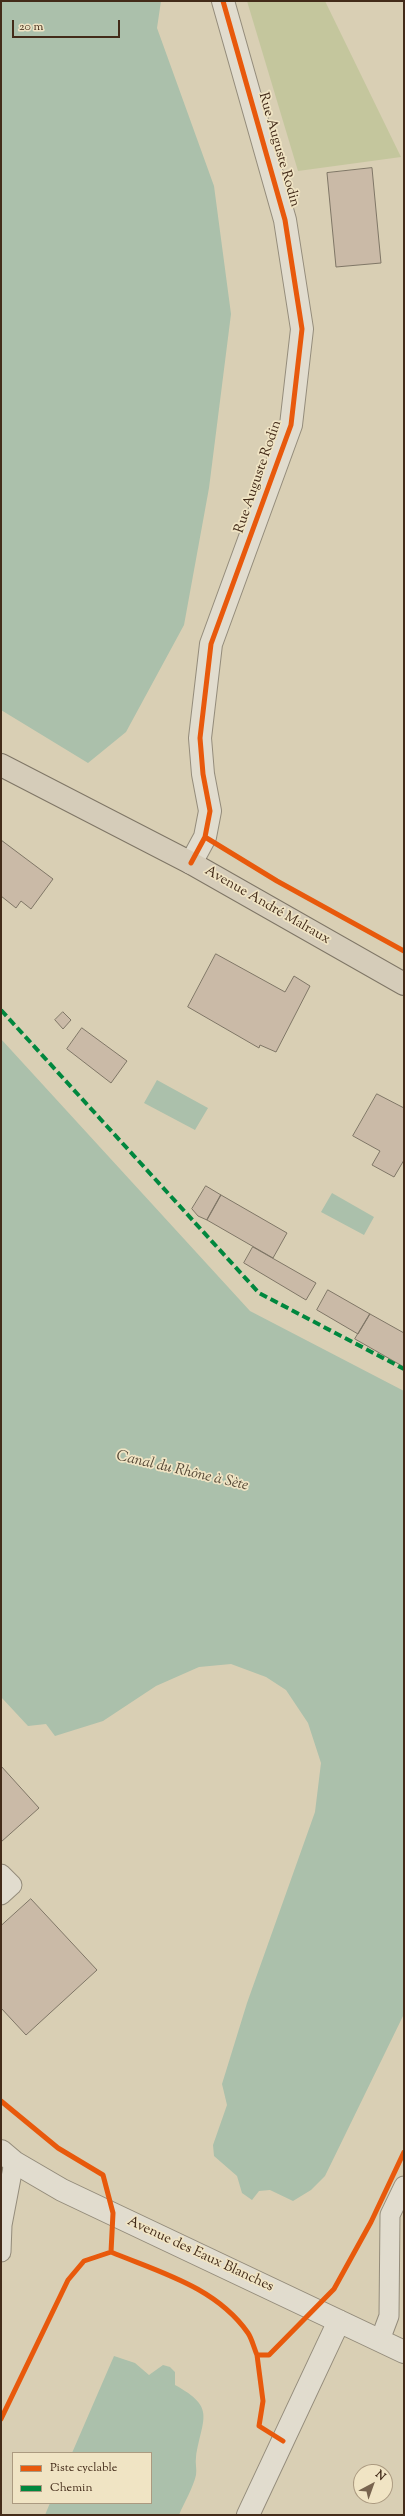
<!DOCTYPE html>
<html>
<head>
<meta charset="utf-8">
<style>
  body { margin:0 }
  #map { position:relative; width:405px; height:2516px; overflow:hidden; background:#d9cfb4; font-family:"Sorts Mill Goudy",serif }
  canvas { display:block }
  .frame { position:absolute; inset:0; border:2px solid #432b19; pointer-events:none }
  .legend { position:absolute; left:12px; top:2452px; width:140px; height:52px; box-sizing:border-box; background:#f0e4c4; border:1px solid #ab9a80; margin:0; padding:5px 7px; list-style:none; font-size:12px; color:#432b19 }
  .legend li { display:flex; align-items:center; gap:8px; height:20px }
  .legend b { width:20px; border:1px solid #ab9a80 }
  .north { position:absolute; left:353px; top:2464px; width:40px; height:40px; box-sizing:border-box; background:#f0e4c4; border:1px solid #ab9a80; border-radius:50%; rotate:41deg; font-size:11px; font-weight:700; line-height:16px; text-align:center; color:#432b19 }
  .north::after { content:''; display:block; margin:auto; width:14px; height:18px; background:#78644f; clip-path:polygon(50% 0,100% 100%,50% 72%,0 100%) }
  .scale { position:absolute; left:12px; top:20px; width:108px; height:18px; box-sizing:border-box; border:2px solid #432b19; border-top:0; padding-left:5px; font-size:12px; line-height:14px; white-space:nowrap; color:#432b19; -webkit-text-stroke:3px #f0e4c4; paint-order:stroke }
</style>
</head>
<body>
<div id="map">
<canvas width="405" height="2516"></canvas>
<div class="frame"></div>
<ul class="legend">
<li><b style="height:5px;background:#e8590c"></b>Piste cyclable</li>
<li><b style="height:5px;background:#00873e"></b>Chemin</li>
</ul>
<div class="north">N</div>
<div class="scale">20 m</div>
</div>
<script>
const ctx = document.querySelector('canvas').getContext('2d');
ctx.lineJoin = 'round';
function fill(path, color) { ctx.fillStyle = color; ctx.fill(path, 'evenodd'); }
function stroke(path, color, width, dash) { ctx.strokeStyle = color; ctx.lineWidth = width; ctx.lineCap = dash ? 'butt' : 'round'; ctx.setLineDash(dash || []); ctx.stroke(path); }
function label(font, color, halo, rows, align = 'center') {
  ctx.font = font + ' "Sorts Mill Goudy",serif'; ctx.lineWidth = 3.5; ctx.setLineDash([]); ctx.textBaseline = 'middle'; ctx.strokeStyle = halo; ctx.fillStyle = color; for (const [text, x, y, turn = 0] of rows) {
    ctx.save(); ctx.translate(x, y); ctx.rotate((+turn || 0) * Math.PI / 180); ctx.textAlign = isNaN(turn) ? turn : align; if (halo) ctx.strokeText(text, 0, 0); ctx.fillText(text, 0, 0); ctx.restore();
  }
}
fill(new Path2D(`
  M247 1H325L401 157 298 171Z`), '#c4c69d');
fill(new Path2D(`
  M1 1H161L157 28 214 186 231 314 209 488 184 625 126 732 88 763 1 710Z
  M1 1039 250 1311 404 1391V2014L325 2176 311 2190 293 2201 270 2190 259 2191 252 2200 242 2193 237 2176 214 2156 213 2145 227 2105 222 2084 247 2003 315 1812 321 1763 308 1723 286 1690 266 1677 231 1664 199 1667 156 1686 103 1721 55 1736 46 1724 28 1726 1 1697Z
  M157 1080 208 1108 195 1130 144 1103Z
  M332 1193 374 1217 364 1235 321 1212Z
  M114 2356 135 2363 149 2375 163 2365 170 2367 175 2372V2385C217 2408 202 2418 196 2457 195 2463 197 2469 196 2475 193 2488 184 2503 179 2515H45L50 2503H151V2453H72Z`), '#abc0ab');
const building = new Path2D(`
  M372 168 381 263 336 267 327 173Z
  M1 840 53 879 31 909 21 901 16 908 1 896Z
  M216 954 285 992 294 976 310 986 276 1052 260 1045 259 1048 188 1007Z
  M63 1012 71 1020 63 1029 55 1020Z
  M82 1028 127 1061 111 1083 67 1049Z
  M377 1094 404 1108V1160L394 1177 372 1165 380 1151 353 1136Z
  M206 1186 221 1195 207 1220 198 1216 192 1209Z
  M221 1195 287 1233 273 1258 207 1220Z
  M253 1247 316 1283 306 1300 244 1263Z
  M328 1290 370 1314 358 1334 317 1310Z
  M370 1314 404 1333V1367L355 1339Z
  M1 1766 39 1808 1 1842Z
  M31 1899 97 1970 26 2035 1 2008V1926Z`);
fill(building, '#cabaa7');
stroke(building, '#7f7666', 1);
const service = new Path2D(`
  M1 1874 12 1885 1 1895
  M1 2252 2 2225 14 2162
  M380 2340 389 2316 390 2215 404 2186`);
const minor = new Path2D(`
  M191 863 205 837 210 811 203 774 200 738 211 644 291 425 302 329 285 220 223 1
  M1 2151 14 2162 62 2190 404 2352
  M248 2515 339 2321`);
const primary = new Path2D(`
  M1 765 191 863 404 984`);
stroke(service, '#948c7b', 21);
stroke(minor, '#948c7b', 24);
stroke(primary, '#7f7666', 24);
stroke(service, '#e1dcce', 19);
stroke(minor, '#e1dcce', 22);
stroke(primary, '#d5ccb9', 22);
stroke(new Path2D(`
  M1 1010 259 1293 404 1369`), '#00873e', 4, [8, 4]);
stroke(new Path2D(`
  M205 837 277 881 404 951
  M191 863 205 837 210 811 203 774 200 738 211 644 291 425 302 329 285 220 223 1
  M1 2101 58 2148 103 2175 113 2213 111 2252
  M257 2355 263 2401 259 2426 283 2441
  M1 2419 68 2280 84 2261 111 2252C159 2272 216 2287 248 2333 252 2339 254 2348 257 2355H269L334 2289 371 2222 404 2152`), '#e8590c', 5);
label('14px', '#432b19', '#f0e4c4', [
  ["Rue Auguste Rodin",278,150,74],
  ["Rue Auguste Rodin",259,477,-71],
  ["Avenue André Malraux",267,906,30],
  ["Avenue des Eaux Blanches",200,2255,25]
]);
label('italic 15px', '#544735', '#f0e4c4', [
  ["Canal du Rhône à Sète",182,1472,13]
]);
</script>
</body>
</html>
